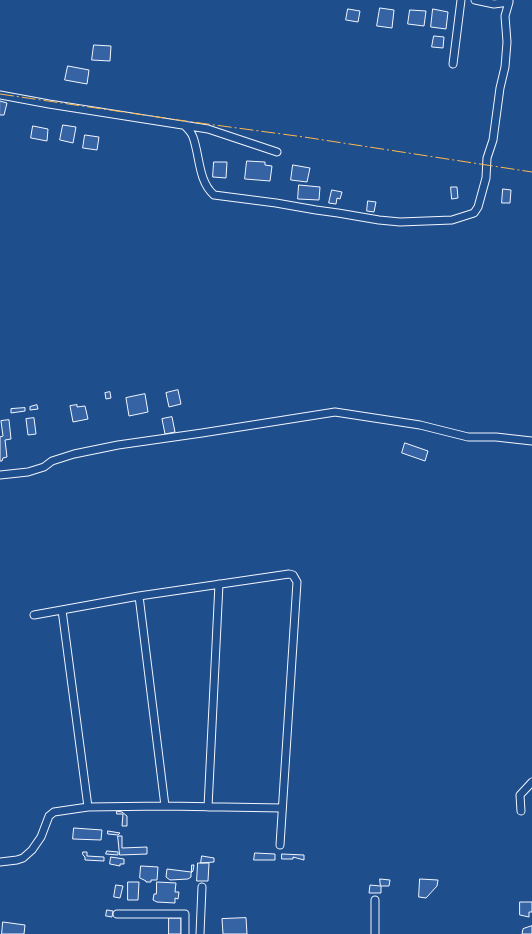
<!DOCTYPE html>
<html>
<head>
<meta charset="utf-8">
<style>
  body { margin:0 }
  canvas { display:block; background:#1f4e8c }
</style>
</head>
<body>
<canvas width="532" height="934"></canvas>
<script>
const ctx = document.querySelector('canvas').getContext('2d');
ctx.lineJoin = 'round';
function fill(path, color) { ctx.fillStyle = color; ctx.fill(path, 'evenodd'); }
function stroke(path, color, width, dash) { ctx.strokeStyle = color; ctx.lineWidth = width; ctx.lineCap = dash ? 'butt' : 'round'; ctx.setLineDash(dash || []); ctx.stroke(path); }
const building = new Path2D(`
  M380 8 394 10 392 28 377 26Z
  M348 9 360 11 358 22 346 20Z
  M433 9 448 12 446 29 431 27Z
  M410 10 426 11 424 26 408 24Z
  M434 36 444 37 443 48 432 47Z
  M94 45 111 46 110 61 92 60Z
  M68 66 89 70 87 84 65 80Z
  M0 101 7 103 4 115H0Z
  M63 125 76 127 73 143 60 140Z
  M33 126 48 129 47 141 31 138Z
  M85 135 99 137 97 150 83 148Z
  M247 161 265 162V165L272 166 270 181 245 179Z
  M214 162H227L226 178 213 177Z
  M293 165 310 168 307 182 291 180Z
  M299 185 320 187 319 200 298 199Z
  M451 187H457L458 198 452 199Z
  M503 189 511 190 510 203H502Z
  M332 190 342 192 340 199 337 198 336 204 329 203Z
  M368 201 376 202 374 212 367 211Z
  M178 390 181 404 169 407 166 393Z
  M110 392 111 398 106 399 105 393Z
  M145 394 148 412 129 416 126 398Z
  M37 405 38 409 30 410V407Z
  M77 405V407L85 406 88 419 73 422 70 406Z
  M25 408V411L11 413V409Z
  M172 417 175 432 165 434 162 419Z
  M34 418 36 434 28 435 26 419Z
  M9 420 11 439 5 440 7 457 3 458 2 461H0V437L3 436 1 421Z
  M405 443 428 451 425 461 402 453Z
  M117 811 122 812 127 816V826H122L123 814H117Z
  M74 828 102 830 101 840 73 839Z
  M108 831 120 833 118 835 108 834Z
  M118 836H122V848L147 847V854L120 855Z
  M107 851 118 852V855L106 854Z
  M83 852H87V856L104 857V861L85 860V857L83 855Z
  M255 853 275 854V860H254Z
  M282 854 304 855V860L293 857V859H282Z
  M202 856 214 858V862L201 863Z
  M111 857 124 859V864H120V866L110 864Z
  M198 863H209L208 881H197Z
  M192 865H194L193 871 191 873V877L188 879 170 880 166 877 167 869 191 872Z
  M141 866 158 867 157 880H151V882H146V881L140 878Z
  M380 879 390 880 389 886H381V893H369L370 885 380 886Z
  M420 879 438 880 437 886 426 898 419 897Z
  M128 882H139L138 900H128Z
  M157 882 176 883 175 892H179L178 899 175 898V903L157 902 153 900 154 894H156Z
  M116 885 123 886 120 898 114 897Z
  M520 902H532V912H529V917L520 915Z
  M107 910 113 911 112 917 106 916Z
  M169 918H181V934H169Z
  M246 918 247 934H223L222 919Z
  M3 922 25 925 24 934H2Z
  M532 926V934H522L523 929Z`);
fill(building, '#3563a3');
stroke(building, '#f2f6ff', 1);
const street = new Path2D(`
  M475 0 494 4 509 2V0
  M453 64 461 0
  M0 95 49 104 208 129 277 152
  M184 125C187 128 192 133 193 137 200 156 198 181 214 195L276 203 316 210 338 213 379 220 400 222 452 220 474 213 478 207 486 178 487 158 493 140 500 88 505 67 507 42 505 16 509 2
  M0 475 28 472 44 467 52 461 74 454 118 445 202 433 335 412 420 425 468 437H496L532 441
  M139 596 165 806
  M62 610 88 807
  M34 615 139 596 289 574 293 575 297 582 280 845
  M208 807 219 584
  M521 811 520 795 532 782
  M0 862 17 860 23 858 32 850 41 837 49 816 54 812 88 807 165 806 282 808
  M375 900V934
  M117 914H185V934
  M200 934 202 887`);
stroke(street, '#f2f6ff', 9);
stroke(street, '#1f4e8c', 7);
stroke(new Path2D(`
  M0 94 185 121 304 137 532 172`), '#ffb74d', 1, [14, 3, 2, 3]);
</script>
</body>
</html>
